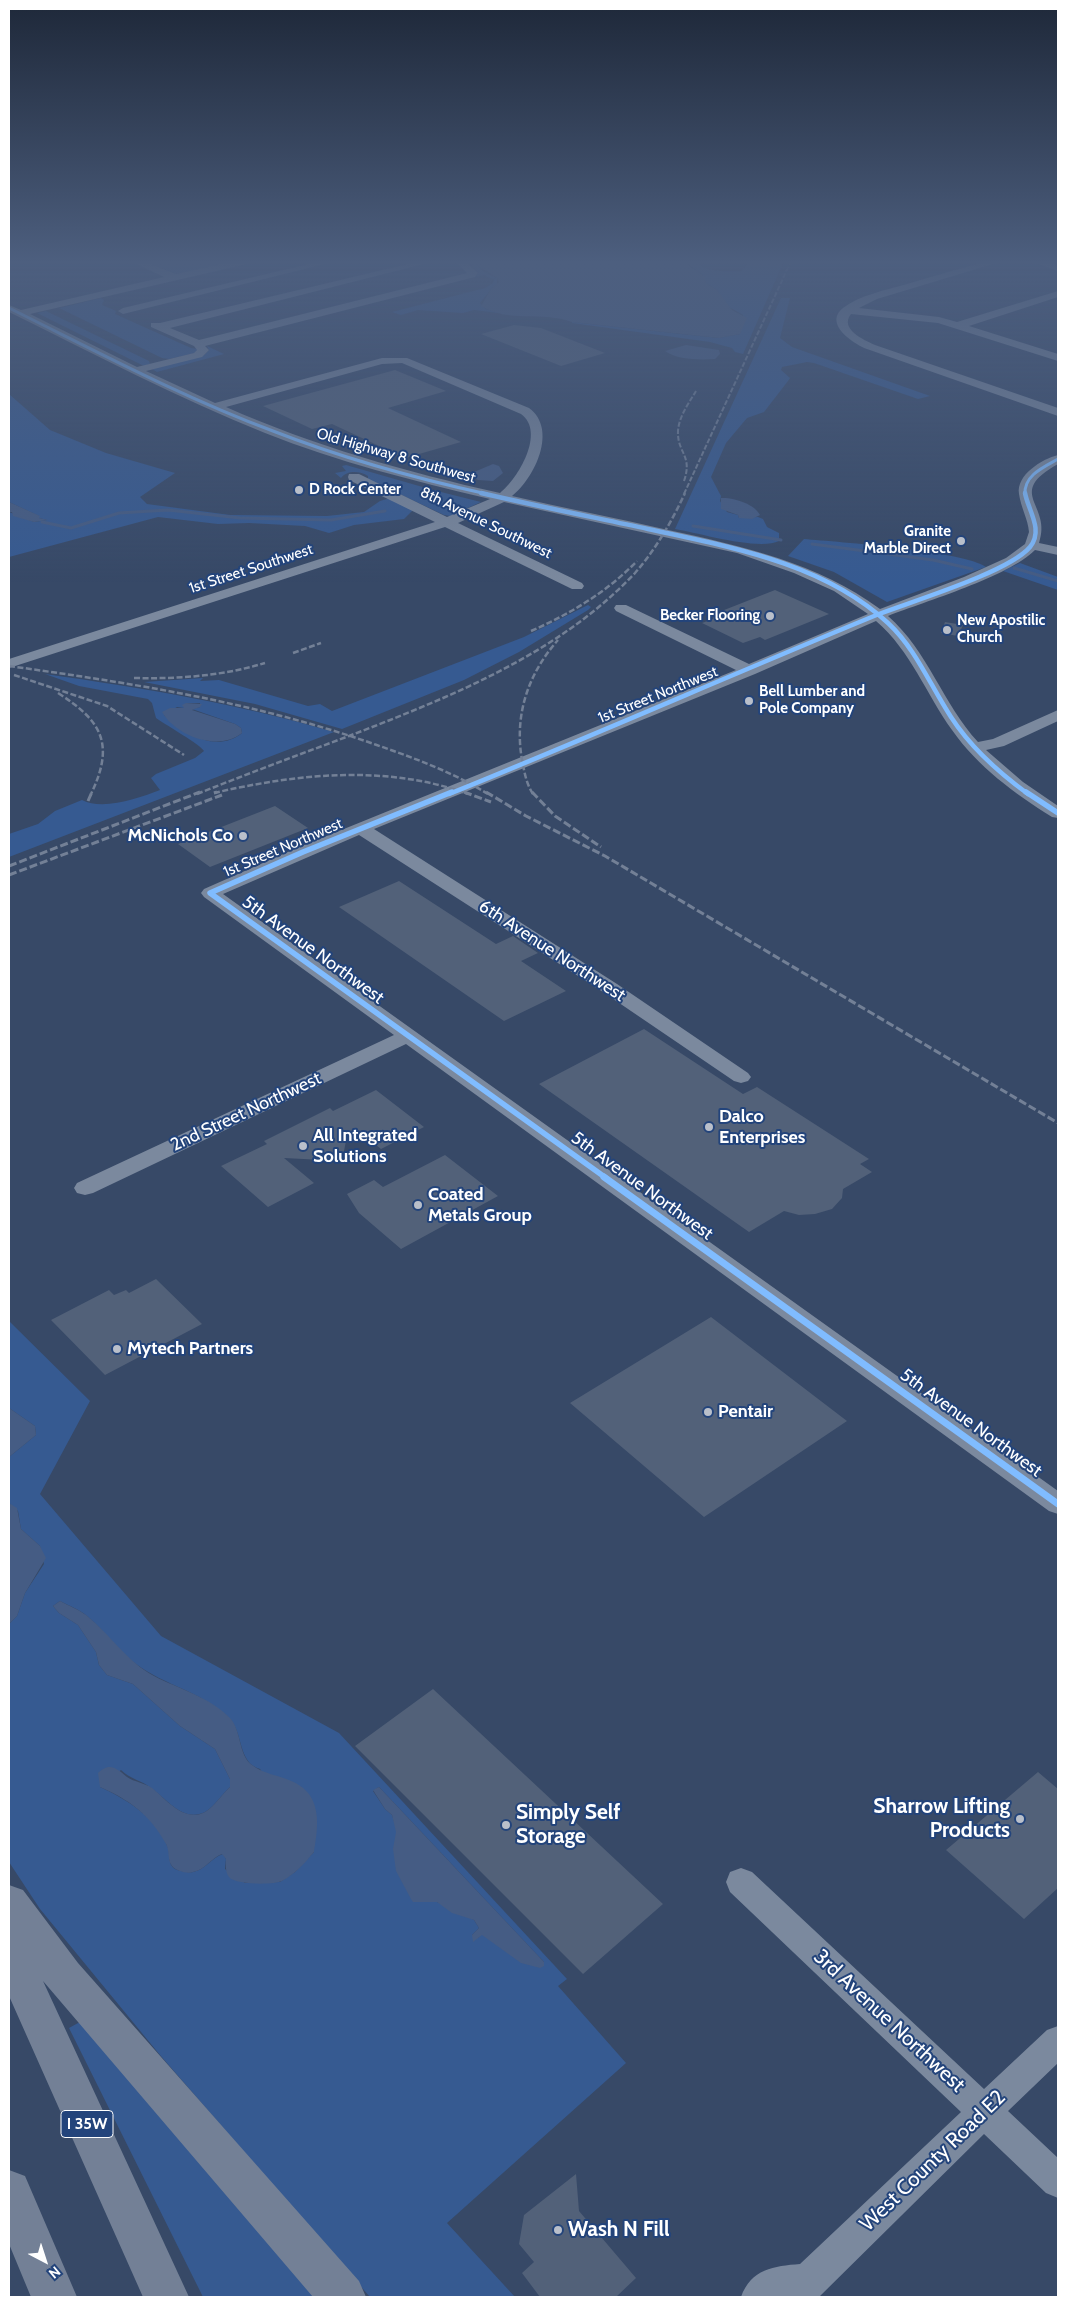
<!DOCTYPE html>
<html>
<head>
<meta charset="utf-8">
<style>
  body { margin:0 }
  #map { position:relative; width:1067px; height:2306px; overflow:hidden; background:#374967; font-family:Cabin,sans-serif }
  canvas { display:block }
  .frame { position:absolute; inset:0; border:10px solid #fff; pointer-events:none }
  .north { position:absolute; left:20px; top:2236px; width:50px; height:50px; -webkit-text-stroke:4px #23447b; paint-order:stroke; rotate:140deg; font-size:14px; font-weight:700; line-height:20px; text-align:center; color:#fff }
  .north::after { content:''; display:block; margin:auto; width:18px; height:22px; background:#fff; clip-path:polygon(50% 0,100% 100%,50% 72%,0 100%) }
</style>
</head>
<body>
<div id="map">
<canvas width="1067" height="2306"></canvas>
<div class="frame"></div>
<div class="north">N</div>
</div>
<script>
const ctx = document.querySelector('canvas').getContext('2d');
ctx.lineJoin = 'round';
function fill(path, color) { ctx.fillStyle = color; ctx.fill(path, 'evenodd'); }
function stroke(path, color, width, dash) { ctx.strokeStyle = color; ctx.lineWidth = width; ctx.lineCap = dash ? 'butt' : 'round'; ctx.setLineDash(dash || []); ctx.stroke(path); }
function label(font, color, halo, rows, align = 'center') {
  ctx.font = font + ' Cabin,sans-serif'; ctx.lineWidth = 4; ctx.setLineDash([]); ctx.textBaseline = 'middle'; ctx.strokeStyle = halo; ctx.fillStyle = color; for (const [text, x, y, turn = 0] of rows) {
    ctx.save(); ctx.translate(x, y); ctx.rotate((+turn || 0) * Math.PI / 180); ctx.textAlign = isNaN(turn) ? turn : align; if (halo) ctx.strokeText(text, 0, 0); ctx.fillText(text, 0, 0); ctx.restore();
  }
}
fill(new Path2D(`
  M142 261H238L177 274Z
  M468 261H476C477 270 489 274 497 278V285L493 287 480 303 486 309 499 313 474 310 463 313 418 310 401 315 392 312 485 288 493 283 494 280 484 275 474 277 479 273Z
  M683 261C701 261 700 268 713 270 722 272 733 271 742 271L749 261H784L743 354 735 352 732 348 710 342 572 323V322L718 338 740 334 743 315 727 306 717 290 706 283 702 274Z
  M101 298 104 300 102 305 116 311 115 314 191 348 198 349 195 353 169 359 162 358 59 308Z
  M781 298H790L780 338 792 347 930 396 918 399 814 363 807 362 782 367 781 370 790 378 788 381 764 412 747 418 726 443 711 477 721 496 720 501 727 512 738 515 739 518 758 517 763 519 767 527 779 533V541C759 551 699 533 675 529Z
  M46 311 149 361 150 364 144 366 37 313Z
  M207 346 224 354 157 372 152 369 204 355 209 350Z
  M9 394 50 430 106 453 175 473 140 497 147 504 230 515 327 516 364 512 380 501 390 498 413 510 404 519 354 525 329 533 305 526 249 523 218 524 158 517 9 557V512L34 522 47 520 39 518V516L9 502Z
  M346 465 433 490 481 502 450 516 444 515 368 479V476C360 471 347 470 341 478L335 473 346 471 342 466Z
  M804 539C838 542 964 551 986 567L887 602 834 572 788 556Z
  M1020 563 1058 577V590L1003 571Z
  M588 605 591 607 588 610 519 652 464 680 342 729 255 704 144 682 203 678 200 681 219 680 308 706 320 704 332 711 524 637Z
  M45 674C143 688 239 704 334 732L9 857V834L38 824 55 811 82 800C103 811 139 798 160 790L151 778 156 774 195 758 204 751C201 745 166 725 156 718L152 703 148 699 79 686ZM186 703H200V707L192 709 235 724 241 728 242 733C216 754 184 733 164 715L177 707 184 708Z
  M9 1321 90 1401 40 1494 161 1636 339 1733 567 1979 558 1986 626 2063 447 2223 515 2297H370L160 2055 40 1909 9 1862V1624L17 1616 25 1593 44 1564 40 1546 21 1529 18 1511 9 1503V1457L36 1435 35 1426 9 1408ZM60 1601C69 1606 79 1609 87 1616 104 1630 117 1650 136 1664 164 1685 202 1692 228 1717 244 1731 237 1763 260 1769L314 1852 295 1872 280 1882 245 1883 225 1869 226 1859 223 1854C211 1858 205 1870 193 1872 189 1873 179 1871 175 1869 167 1864 171 1855 168 1848 156 1817 128 1800 100 1787L121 1770C130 1779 141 1780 151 1788 166 1798 183 1823 205 1812 214 1807 222 1794 230 1787V1779L215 1749 180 1726 133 1684 107 1675 99 1665 96 1652 78 1625 59 1613 53 1606ZM379 1787 544 1962V1966L482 1934 478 1938 472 1935 479 1928 474 1920 437 1902H420L392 1815 385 1809 373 1791Z
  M89 2017 325 2297H203L69 2028Z`), '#365a91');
fill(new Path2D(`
  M476 261H683L705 277 706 283 717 290 732 310 747 318 740 334 719 338 572 322C543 311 508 323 481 306L491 289 499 282 497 278 477 265Z
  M686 345 719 350 720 354 715 359C699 360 678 360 665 351Z
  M493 464 499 466 503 473 493 481 478 480 467 475Z
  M721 498C733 497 755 504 760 515L752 519 739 518 738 515 721 509Z
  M9 502 40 516 39 518 48 520 34 522 13 516 12 512H9Z
  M186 703 202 704 200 707 192 710 235 724 241 728 242 733C218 752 176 736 162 712L170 708H184L182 705Z
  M9 1408 35 1426 36 1435 9 1457Z
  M9 1503 17 1508 21 1529 40 1546 46 1558 25 1593 17 1616 9 1624Z
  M60 1601C69 1606 78 1609 86 1615 110 1634 126 1661 154 1676 179 1689 210 1697 230 1718 242 1731 238 1755 252 1765 269 1778 294 1775 309 1794 321 1811 317 1833 314 1852 305 1863 295 1874 282 1881 274 1885 235 1885 229 1877 225 1872 226 1865 226 1859L222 1854C211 1858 205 1870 193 1872 187 1874 176 1871 172 1866 167 1860 170 1851 166 1844 150 1815 130 1800 100 1787L98 1773C110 1762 116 1768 127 1777 134 1782 145 1783 152 1788 166 1799 184 1823 205 1812 214 1807 222 1794 230 1787V1779L215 1749 180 1726 133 1684 107 1675 99 1665 96 1652 78 1625 59 1613 53 1606Z
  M379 1787 544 1962V1966L540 1968 521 1963 482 1935 473 1942 472 1935 479 1928 474 1920 452 1913 437 1902H413L411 1899 396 1871 393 1849 396 1832 392 1815 385 1809 373 1790Z`), '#455c84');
stroke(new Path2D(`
  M42 522 71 528 119 513 168 510 240 518 331 520 385 511
  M693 526 781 540
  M812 544 933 560 972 569
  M1014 568 1058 581`), '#455c84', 3);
fill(new Path2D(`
  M514 325 541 328 605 353 561 366 481 334Z
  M395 370 446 391 388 408 461 442 405 458 332 424 312 429 263 406Z
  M775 590 829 614 765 640 760 637 743 643 702 623 713 619 714 614Z
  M945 622 963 625 958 636 941 633Z
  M275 806 308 828 210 867 178 844Z
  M399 881 496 944 513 936 538 953 521 961 566 991 504 1021 339 907Z
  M644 1029 743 1094 757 1087 869 1159 860 1164 872 1172 843 1189 842 1198 832 1209 815 1214 799 1215 784 1211 749 1232 539 1084Z
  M376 1090 424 1127 381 1149 365 1136H347L342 1161 284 1158 314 1183 268 1207 221 1166 267 1144 264 1141 330 1108 333 1111Z
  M445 1155 498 1196 401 1249 359 1213 347 1194 374 1180 383 1187Z
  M156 1279 202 1324 105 1375 51 1320 109 1290 114 1295 126 1290 129 1293Z
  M711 1317 847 1421 704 1517 570 1403Z
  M433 1689 663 1904 583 1974 355 1746Z
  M1038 1772 1058 1789V1888L1024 1919 946 1850Z
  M576 2174 579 2211 636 2278 616 2297H540L522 2273 534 2262 519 2244 524 2215Z`), '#526179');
fill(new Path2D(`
  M130 261H143L176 274 235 261H252L247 264 30 314 137 367 194 353 197 350 194 346 151 327V323H160L420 261H436L170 328 199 340 467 273 455 261H465L478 273 475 277 205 346 209 350 202 357 146 371 215 403 382 358H407L529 408C558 429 535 478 512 496 564 508 616 518 668 530 742 546 818 563 880 609L964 577 1006 558 1025 544 1029 532C1028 519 1021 508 1019 494 1016 475 1042 459 1058 455V464C1004 494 1053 504 1039 543L1058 547V555L1035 550C1008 577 926 601 888 616 928 651 943 704 978 742L993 739 1058 710V721L1004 746 986 750 1023 782 1058 806V818L1052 817C1014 793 978 767 952 730 926 694 911 651 876 621L755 674 374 829 617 984 748 1073 751 1077 748 1081 741 1083 734 1081 603 992 359 835 223 894 1058 1491V1514L1049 1511 406 1044 93 1193 85 1195 77 1193 74 1188 77 1183 394 1035 204 897 201 893 204 889 297 848 736 670 616 611 614 608 616 605H626L749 664 868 614 834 591 794 573 737 553 687 542 504 502 458 523 582 583 584 586 582 589H572L445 527 9 668V659L435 522 349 480 348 477 349 474H359L447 517 490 499C414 481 338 462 265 433 178 398 94 354 9 312V305L21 310 164 277ZM402 363 521 414C546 432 518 479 500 493 406 472 314 446 226 407L382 364Z
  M321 261H337L123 314 118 311 123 308Z
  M693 261H704L699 264Z
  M988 261H1003L877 299 859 308 939 317 957 322 1058 291V297L969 326 1058 354V361L938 323 851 314C839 329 864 340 875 345L1058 408V416L867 349C854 344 823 324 843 308 860 295 886 290 907 284 934 276 961 268 988 261Z
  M1029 261H1044L1058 265V271Z
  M741 1868 752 1872 984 2089 1047 2030 1058 2026V2063L1008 2111 1058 2158V2198L1046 2193 984 2134 819 2297H741C751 2269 774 2266 800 2264L961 2112 730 1892 726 1882 730 1872Z`), '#7b899e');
fill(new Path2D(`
  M9 1885 23 1890 78 1963 359 2281 366 2297H313L43 1981 189 2297H143L9 1996Z
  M9 2170 25 2176 77 2297H31L9 2244Z`), '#738096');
stroke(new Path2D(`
  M684 481C693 455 677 453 678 431 679 416 689 403 696 391
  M684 494 791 261`), '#738096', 2, [5, 2]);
stroke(new Path2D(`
  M531 631C570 614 607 592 637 561
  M293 653 321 643
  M9 666C131 683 253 702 371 743 411 757 451 771 488 794
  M14 675 107 706 184 755
  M134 678C179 679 222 676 265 663
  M58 693C102 721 115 744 91 794
  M214 793C296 774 386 764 468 794
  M197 794C247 774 298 755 349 736 450 697 559 654 635 573 656 549 672 521 685 493
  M533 794C527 785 525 775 523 765 513 718 527 675 558 640`), '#738096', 2.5, [6, 2.5]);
stroke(new Path2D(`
  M464 792 491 802
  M486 792 526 816 605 856 1058 1123
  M532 792 555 816 601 847
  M214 793 217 792
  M88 801 92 792
  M9 866 200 792
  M9 875 222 795`), '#738096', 3, [8, 3]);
stroke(new Path2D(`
  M9 308C96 351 182 397 273 431 342 458 414 478 487 494
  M1025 494C1024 475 1044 467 1058 459`), '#80bcff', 3);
stroke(new Path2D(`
  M481 493C537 506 592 517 648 529 730 547 823 563 888 623 916 649 930 685 951 717 971 748 998 772 1028 794
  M449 794C593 736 735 673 879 614 913 601 1009 572 1030 547 1044 530 1028 510 1025 493`), '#80bcff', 4.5);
stroke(new Path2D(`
  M452 792 303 852 210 893 606 1178
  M1026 792 1058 813`), '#80bcff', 5.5);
stroke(new Path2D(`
  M604 1177 1058 1504`), '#80bcff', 7);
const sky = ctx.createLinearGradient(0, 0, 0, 583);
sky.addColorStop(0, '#1e2839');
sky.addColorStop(0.45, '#4d5f7f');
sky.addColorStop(1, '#4d5f7f00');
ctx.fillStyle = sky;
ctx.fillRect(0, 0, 1067, 583);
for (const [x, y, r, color] of [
  [299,490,5,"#b9bfca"],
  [961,541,5,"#b9bfca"],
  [770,616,5,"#b9bfca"],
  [947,630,5,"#b9bfca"],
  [749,701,5,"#b9bfca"],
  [243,836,5,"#b9bfca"],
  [709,1127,5,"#b9bfca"],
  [303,1146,5,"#b9bfca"],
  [418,1205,5,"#b9bfca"],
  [117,1349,5,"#b9bfca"],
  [708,1412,5,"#b9bfca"],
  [1020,1819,5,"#b9bfca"],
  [506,1825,5,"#b9bfca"],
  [558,2230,5,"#b9bfca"]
]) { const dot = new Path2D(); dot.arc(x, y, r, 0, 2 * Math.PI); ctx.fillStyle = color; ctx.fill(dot); stroke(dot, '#23447b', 2); }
label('15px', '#fff', '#23447b', [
  ["Old Highway 8 Southwest",396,456,16],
  ["8th Avenue Southwest",486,523,26],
  ["1st Street Southwest",251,569,-18],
  ["1st Street Northwest",658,695,-22],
  ["1st Street Northwest",283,848,-23]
]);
label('bold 15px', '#fff', '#23447b', [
  ["D Rock Center",309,490],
  ["Granite",951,532,"right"],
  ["Marble Direct",951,549,"right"],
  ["Becker Flooring",760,616,"right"],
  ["New Apostilic",957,621],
  ["Church",957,638],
  ["Bell Lumber and",759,692],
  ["Pole Company",759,709]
], 'left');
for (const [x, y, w] of [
  [87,2124,52]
]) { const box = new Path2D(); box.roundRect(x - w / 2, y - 13.5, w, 27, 4); ctx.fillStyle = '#23447b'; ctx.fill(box); stroke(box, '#fff', 1); }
label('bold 16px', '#fff', null, [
  ["I 35W",87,2124]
]);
label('bold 18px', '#fff', '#23447b', [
  ["McNichols Co",233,836,"right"],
  ["Dalco",719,1117],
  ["Enterprises",719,1138],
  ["All Integrated",313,1136],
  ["Solutions",313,1157],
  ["Coated",428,1195],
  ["Metals Group",428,1216],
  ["Mytech Partners",127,1349],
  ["Pentair",718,1412]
], 'left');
label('18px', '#fff', '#23447b', [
  ["5th Avenue Northwest",313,950,36],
  ["6th Avenue Northwest",552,951,33],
  ["2nd Street Northwest",246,1112,-25],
  ["5th Avenue Northwest",642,1186,36],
  ["5th Avenue Northwest",971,1423,36]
]);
label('bold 21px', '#fff', '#23447b', [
  ["Sharrow Lifting",1010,1807,"right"],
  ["Products",1010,1831,"right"],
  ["Simply Self",516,1813],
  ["Storage",516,1837],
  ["Wash N Fill",568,2230]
], 'left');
label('21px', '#fff', '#23447b', [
  ["3rd Avenue Northwest",889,2021,43],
  ["West County Road E2",933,2161,-44]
]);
</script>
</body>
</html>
